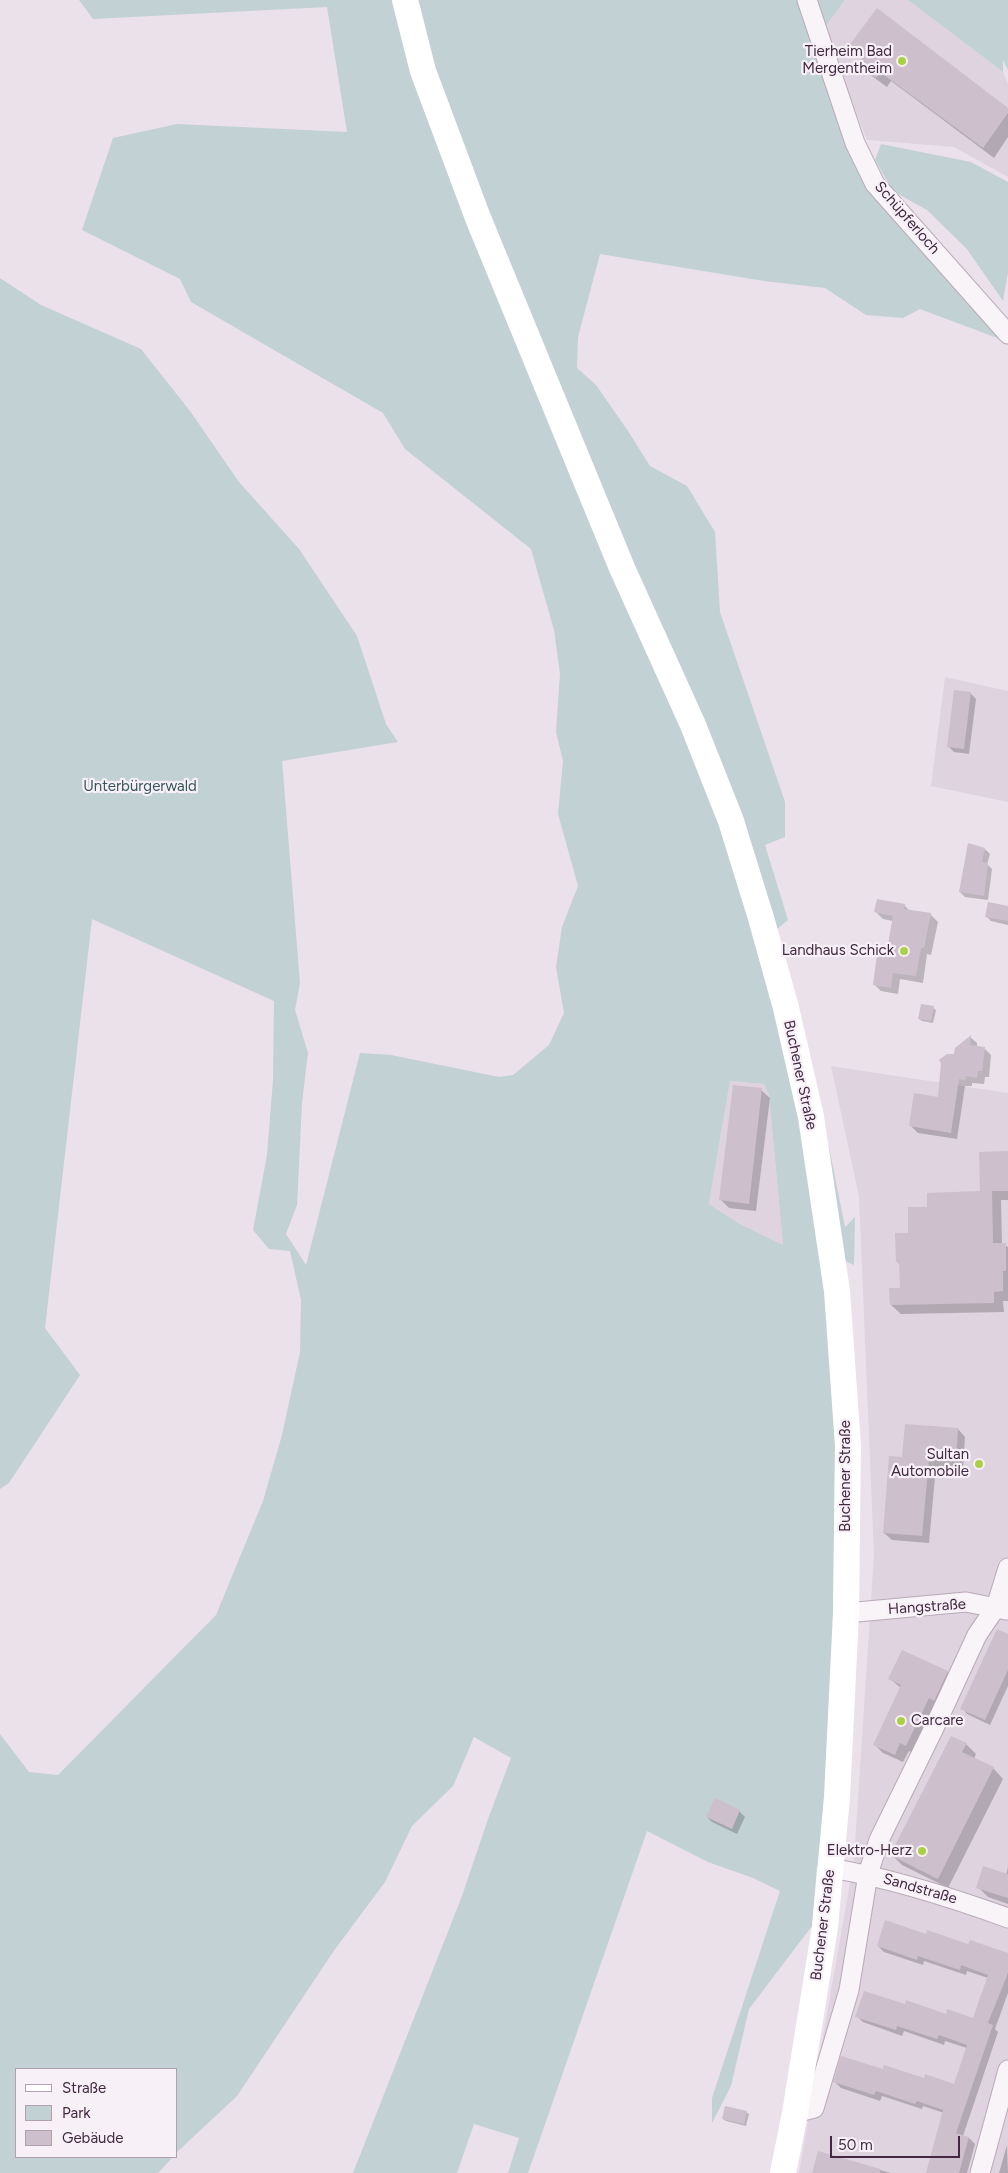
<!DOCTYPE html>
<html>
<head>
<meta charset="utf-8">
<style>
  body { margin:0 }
  #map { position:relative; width:1008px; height:2173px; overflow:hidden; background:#eae1ea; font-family:Figtree,sans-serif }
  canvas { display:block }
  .legend { position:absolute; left:15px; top:2068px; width:162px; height:90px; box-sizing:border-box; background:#f7f1f7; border:1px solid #afa1ae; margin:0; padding:6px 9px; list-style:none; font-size:15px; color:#422941 }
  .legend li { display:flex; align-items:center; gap:10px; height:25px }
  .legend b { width:25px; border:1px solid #afa1ae }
  .scale { position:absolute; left:830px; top:2136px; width:130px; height:22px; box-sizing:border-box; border:2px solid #422941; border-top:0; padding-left:6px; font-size:15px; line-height:18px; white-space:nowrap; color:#422941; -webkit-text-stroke:4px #f7f1f7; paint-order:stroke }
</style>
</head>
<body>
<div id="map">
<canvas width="1008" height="2173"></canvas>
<ul class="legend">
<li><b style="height:6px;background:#fff"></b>Straße</li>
<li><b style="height:14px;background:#c2d1d4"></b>Park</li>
<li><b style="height:14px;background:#cdbfcc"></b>Gebäude</li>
</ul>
<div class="scale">50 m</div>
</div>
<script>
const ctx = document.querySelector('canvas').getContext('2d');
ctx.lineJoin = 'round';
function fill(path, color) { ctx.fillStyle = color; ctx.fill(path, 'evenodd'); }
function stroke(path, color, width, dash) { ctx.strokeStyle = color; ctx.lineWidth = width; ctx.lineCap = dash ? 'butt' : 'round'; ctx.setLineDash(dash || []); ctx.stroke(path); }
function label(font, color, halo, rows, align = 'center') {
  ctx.font = font + ' Figtree,sans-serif'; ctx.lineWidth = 4.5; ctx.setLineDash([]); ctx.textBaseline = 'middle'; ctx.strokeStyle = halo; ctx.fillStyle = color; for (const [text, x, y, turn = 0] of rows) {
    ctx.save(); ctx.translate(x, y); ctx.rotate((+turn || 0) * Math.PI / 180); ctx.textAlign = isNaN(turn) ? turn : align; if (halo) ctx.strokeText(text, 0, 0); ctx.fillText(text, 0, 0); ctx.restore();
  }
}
fill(new Path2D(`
  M845 0H908L1003 72 1008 84V177L954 147 867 140 823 30Z
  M945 677 1008 691V802L931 786Z
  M831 1066 1008 1093V2173H799L854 1860 874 1555 859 1197Z
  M730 1081 764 1084 769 1095 783 1245 740 1224 709 1204Z`), '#dfd3df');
fill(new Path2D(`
  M79 0H803L855 143 1008 342 920 309 903 318 866 315 825 288 764 281 600 254 578 337 577 368 596 385 628 431 650 466 687 486 715 532 720 612 785 802V837L765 845 788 920 776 930 829 1147 845 1227 855 1217 854 1265 833 1256 837 1291 830 1868 817 1866 812 1926 749 2009 731 2086 712 2123V2098L780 1891 753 1878 708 1862 647 1831 528 2173H508L519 2138 474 2124 457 2173H353L462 1896 488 1819 511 1758 474 1737 453 1786 412 1826 385 1882 333 1952 237 2096 176 2153V2069H16V2157H173L158 2173H0V1734L29 1772 58 1775 216 1615 263 1501 282 1435 300 1352 301 1300 290 1251 269 1249 253 1230 267 1155 273 1080 274 1001 92 919 45 1328 80 1375 9 1483 0 1489V278L41 305 141 349 190 411 239 482 299 549 357 636 386 724 398 742 282 761 300 983 295 1010 308 1053 302 1103 297 1205 286 1234 306 1265 360 1053 391 1055 499 1077 513 1075 549 1045 564 1013 556 967 562 927 578 886 558 814 563 761 556 732 560 674 554 630 531 549 405 449 383 413 191 302 180 279 82 230 113 138 177 124 347 132 327 7 93 19ZM730 1081 764 1084 769 1095 783 1245 740 1224 709 1204Z
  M812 0H845L823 30Z
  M908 0H1008V70L1003 60V72Z
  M881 144 971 162 1008 182V272L1003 301 967 249 927 210 893 191 875 160Z`), '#c2d1d4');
fill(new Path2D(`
  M849 46 1008 110V137L994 158 891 81 887 87 869 74 859 64 862 59Z
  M955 692 971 694 976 699 969 754 954 752 949 747Z
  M985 849 990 854 987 864 992 869 988 900 965 897 960 892Z
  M904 905 910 911 930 914 938 922 931 955 927 954 923 983 900 979 898 994 881 991 874 984 887 957 893 921 883 919 876 912Z
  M1008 907V925L991 921 986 916Z
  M933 1008 936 1010 933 1023 922 1021 919 1019Z
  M970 1037 977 1043V1047L984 1048 991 1055 989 1077H985L984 1084 972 1083V1086H965L957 1139 918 1133 911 1126 939 1098 955 1055Z
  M761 1090 770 1098 756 1211 729 1208 721 1200Z
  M1008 1153V1200H1001L1002 1244 1008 1247V1301H1003L1004 1312 901 1314 891 1305 901 1289 900 1265 897 1261 910 1234 929 1208 982 1193Z
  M958 1429 965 1437 963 1469 936 1466 929 1543 892 1540 884 1533 903 1459Z
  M1008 1635V1686L990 1725 967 1714 962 1708Z
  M947 1672 956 1680 915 1754 909 1751 903 1762 883 1753 874 1744 901 1688 890 1679Z
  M966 1744 976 1754 974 1759 993 1768 1003 1779 948 1888 902 1865 892 1855Z
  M739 1811 745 1817 737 1834 712 1822 707 1817Z
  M1008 1867V1904L988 1897 978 1887 1006 1875Z
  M926 1936 1008 1955V1993L995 2029 998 2032 963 2136 969 2138 975 2144 967 2173H927L944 2113 923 2106 922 2109 882 2096 880 2101 841 2088 835 2082 925 2080 955 2085 967 2048 945 2041 944 2045 904 2031 902 2036 863 2022 857 2016 905 2006 974 2020 988 1978 967 1971 966 1975 924 1961 923 1965 884 1952 878 1946Z
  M746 2112 749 2114 746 2126 726 2121 723 2119Z
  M1007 2145 1008 2173H999Z
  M818 2153 891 2173H815Z`), '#0003');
fill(new Path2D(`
  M877 8 1008 108V113L983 148 880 72 876 78 857 64 862 57 848 47Z
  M954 690 971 692 964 749 947 747Z
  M968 843 985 848 982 862 988 863 984 896 959 892Z
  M877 899 905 904 904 909 931 913 924 948H921L916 976 893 973 891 988 873 985 877 954 886 955 893 916 874 912Z
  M988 902 1008 906V921L985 917Z
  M921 1004 934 1006 931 1021 918 1019Z
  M971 1035 970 1045 985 1047 982 1071H978L977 1078 966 1076 965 1080 959 1079 951 1133 909 1126 914 1093 938 1097 941 1063 939 1060 947 1054H954L955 1048Z
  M733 1085 762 1088 749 1204 719 1200Z
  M1008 1151V1191H992L993 1243H1006V1271H1003V1291L994 1292V1303L890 1305 889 1288H900L899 1262H896L895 1233H908V1207H927V1193L980 1191 979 1152Z
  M905 1424 958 1428 956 1462 929 1459 922 1536 883 1533 889 1456 902 1457Z
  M997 1629 1008 1634V1670L985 1720 960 1709Z
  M902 1650 948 1671 934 1701 929 1698 906 1746 900 1743 895 1755 873 1745 901 1685 888 1679Z
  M951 1736 967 1743 962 1752 994 1767 938 1879 890 1855Z
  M715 1798 740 1810 732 1829 706 1817Z
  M983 1866 1008 1874V1898L976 1888Z
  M885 1920 926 1934 927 1930 968 1944 970 1940 1008 1953V1973L988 2023 993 2025 956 2133 969 2137 959 2173H926L943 2110 917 2101 915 2104 876 2091 874 2095 833 2082 841 2056 883 2069 884 2065 924 2078 925 2074 954 2084 967 2045 939 2035 937 2039 897 2026 896 2030 855 2017 864 1991 905 2004 906 2000 946 2014 947 2009 973 2018 988 1975 961 1965 960 1970 918 1956 917 1960 877 1946Z
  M725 2106 747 2111 744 2124 722 2119Z
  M818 2151 880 2169V2173H812Z`), '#cdbfcc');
const minor = new Path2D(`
  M807 0 855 143 875 184 1008 334
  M846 1613 966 1602 1006 1610
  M830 1868C891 1878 950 1897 1008 1918
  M795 2113 814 2108 849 1990 868 1874 879 1840 934 1728 977 1635 996 1607 1008 1568
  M980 2173 1008 2070`);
stroke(minor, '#b8aab7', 21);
stroke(minor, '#f8f4f8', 19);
stroke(new Path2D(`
  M405 0 423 71 478 218 622 568 693 725 731 821 761 918 786 1008 811 1117 837 1291 848 1446 846 1613 837 1797 825 1927 795 2113 783 2173`), '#fff', 26);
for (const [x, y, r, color] of [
  [902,61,5,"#abd046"],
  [904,951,5,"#abd046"],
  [979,1464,5,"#abd046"],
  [901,1721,5,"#abd046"],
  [922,1851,5,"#abd046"]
]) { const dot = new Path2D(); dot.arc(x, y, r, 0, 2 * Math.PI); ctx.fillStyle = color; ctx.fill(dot); stroke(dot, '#f7f1f7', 2); }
label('15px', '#422941', '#f7f1f7', [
  ["Tierheim Bad",892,52],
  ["Mergentheim",892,69],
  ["Landhaus Schick",894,951],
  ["Sultan",969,1455],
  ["Automobile",969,1472],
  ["Carcare",911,1721,"left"],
  ["Elektro-Herz",912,1851]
], 'right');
label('15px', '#422941', '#f7f1f7', [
  ["Schüpferloch",907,218,49],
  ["Buchener Straße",800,1075,78],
  ["Buchener Straße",846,1476,-90],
  ["Hangstraße",927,1607,-4],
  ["Sandstraße",920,1889,16],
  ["Buchener Straße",823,1925,-83]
]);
label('15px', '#36555e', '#f7f1f7', [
  ["Unterbürgerwald",140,787]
]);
</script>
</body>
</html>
